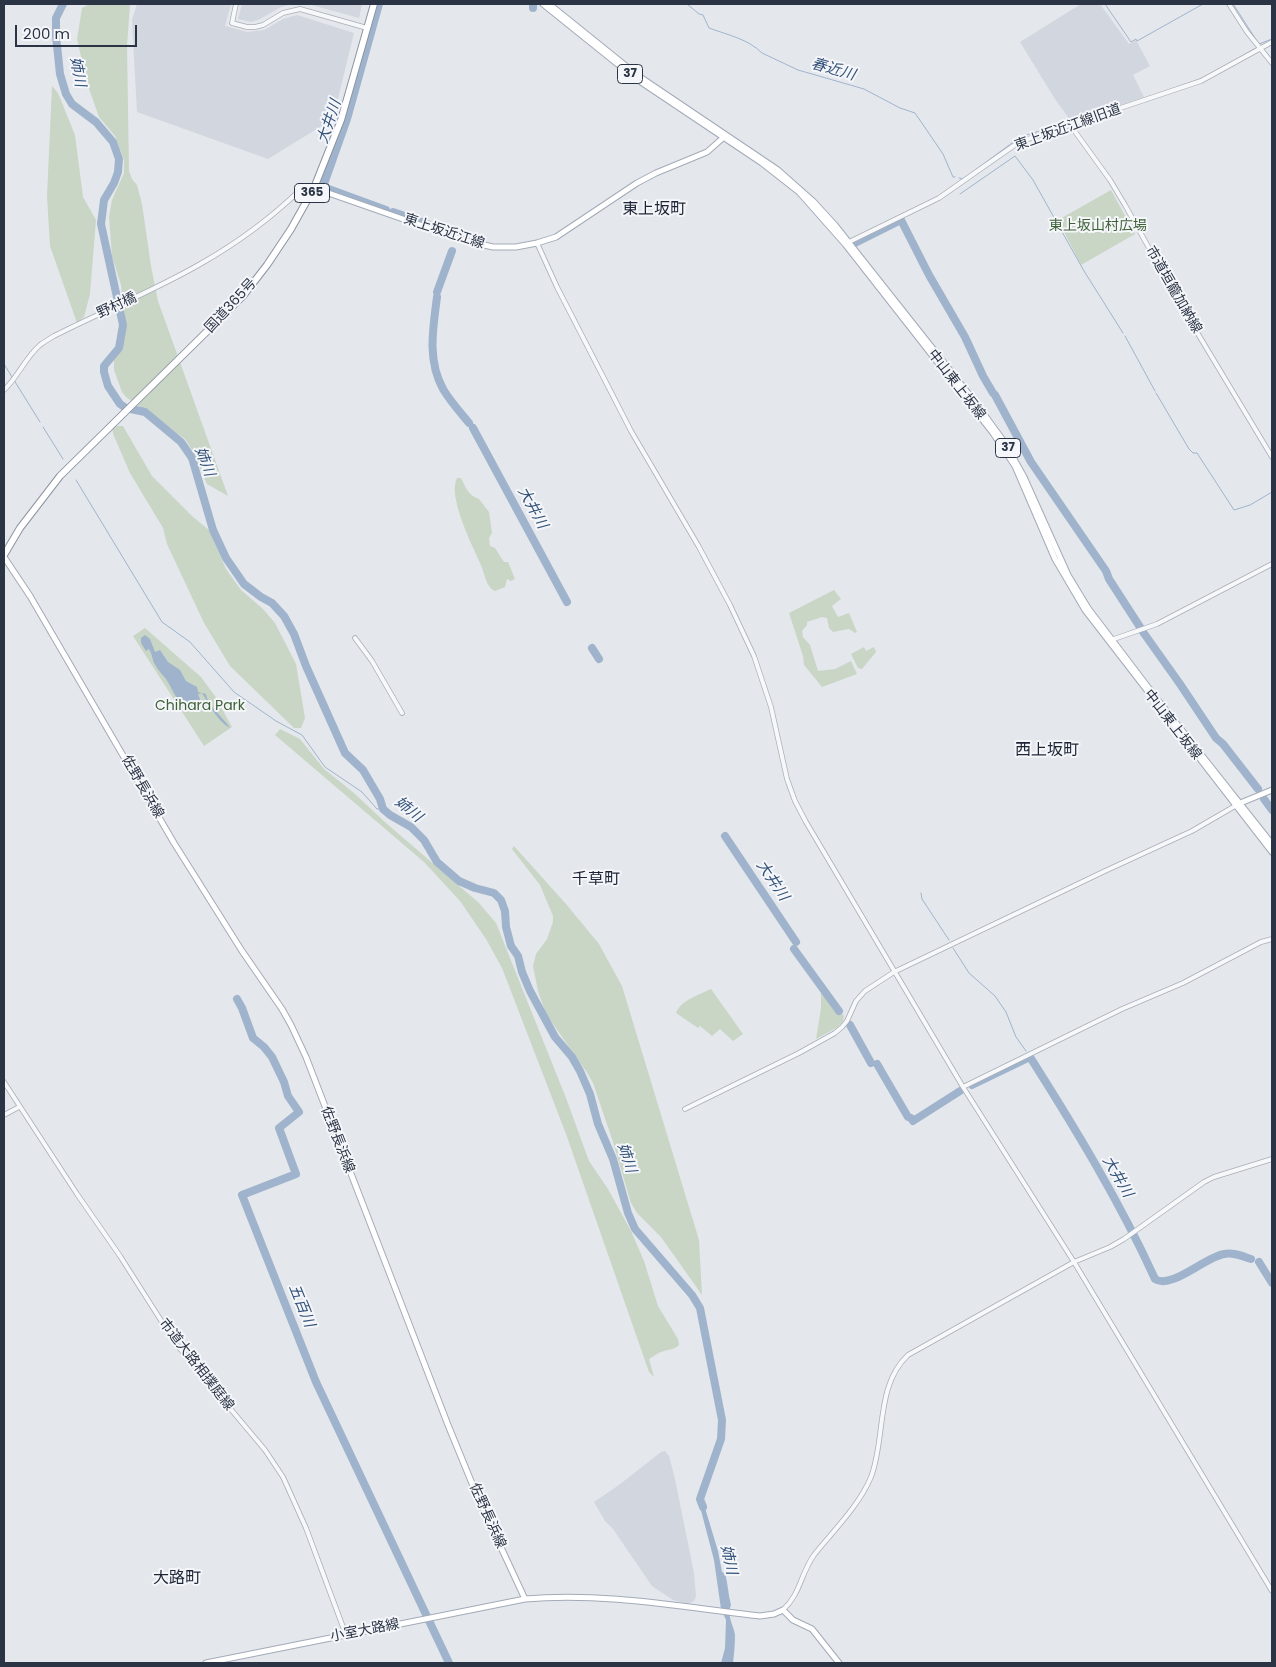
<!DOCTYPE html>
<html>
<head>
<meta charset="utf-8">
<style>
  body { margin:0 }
  #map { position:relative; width:1276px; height:1667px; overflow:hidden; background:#e4e7ec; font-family:Poppins,sans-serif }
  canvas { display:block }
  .frame { position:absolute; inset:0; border:5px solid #2b3445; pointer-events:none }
  .scale { position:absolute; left:15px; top:25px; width:122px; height:22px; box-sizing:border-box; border:2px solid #2b3445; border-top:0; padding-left:6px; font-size:15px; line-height:18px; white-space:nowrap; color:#2b3445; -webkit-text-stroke:4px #f4f6f9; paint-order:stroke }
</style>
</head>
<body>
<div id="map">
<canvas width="1276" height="1667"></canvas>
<div class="frame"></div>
<div class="scale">200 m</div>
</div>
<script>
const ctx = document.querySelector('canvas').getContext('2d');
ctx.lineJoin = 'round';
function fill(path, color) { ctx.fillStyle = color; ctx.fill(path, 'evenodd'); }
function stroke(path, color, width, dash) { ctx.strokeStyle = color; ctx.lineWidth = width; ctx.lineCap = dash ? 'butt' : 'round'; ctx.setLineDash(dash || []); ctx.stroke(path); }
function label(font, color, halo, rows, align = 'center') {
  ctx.font = font + ' Poppins,"Noto Sans JP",sans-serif'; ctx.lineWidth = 4; ctx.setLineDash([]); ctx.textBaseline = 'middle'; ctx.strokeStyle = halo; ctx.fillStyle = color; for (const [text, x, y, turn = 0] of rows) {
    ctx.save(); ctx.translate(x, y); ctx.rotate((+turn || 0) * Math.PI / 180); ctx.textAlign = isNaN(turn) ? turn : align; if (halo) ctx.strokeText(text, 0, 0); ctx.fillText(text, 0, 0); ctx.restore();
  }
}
fill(new Path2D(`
  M137 4H231L225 26 247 32 264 30 283 19 297 15 354 33 333 119 268 159 137 112 132 20Z
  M242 4H293L281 7 258 20 251 22 238 19Z
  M308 4H362L359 18Z
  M1081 4H1100L1129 44 1136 40 1150 66 1133 75 1144 97 1073 121 1070 120 1053 96 1020 42Z
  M665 1451 669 1456 675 1479 694 1573 696 1596 694 1601 688 1604 673 1600 652 1586 613 1529 605 1521 594 1502 619 1485 661 1452Z`), '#d2d6de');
fill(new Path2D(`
  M90 4H130L127 46 129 171 132 179 137 185 142 204 151 266 158 301 228 496 207 484 192 450 185 439 126 397 122 392 114 370V357L122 346 125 321 121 285 112 256 109 217 112 200 124 173V160L115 136 99 117 87 83 77 39 82 8Z
  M52 86 58 93 75 135 83 197 96 220 90 294 84 317 77 323 50 246 47 196Z
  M1111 190 1135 234 1081 265 1058 220Z
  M117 426H123L152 476 192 516 209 530 226 569 241 590 263 609 275 623 296 664 305 718 301 728H294L230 666 204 623 167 544 163 528 130 473 114 436 112 429Z
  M457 478H461C466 488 468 495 479 499L489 512 492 533 489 538 490 546 495 548 504 562H508L515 579 511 581 507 579 505 587 495 591C486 587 485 575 481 565 473 547 447 496 457 478Z
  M834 590 841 599 832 606 838 617 849 613 857 632 855 633 849 629 833 632 829 628 827 618 822 617 807 622V625L802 631 803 637 810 645 818 671 835 669 851 661 857 674 822 687 804 665 803 656 789 613Z
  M145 628 201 677 215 696 232 727 204 746 133 636Z
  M864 647 866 651 874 647 876 652 862 669 858 668 851 654Z
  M280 729 300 739 324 769 354 793 386 823 479 903 496 923 566 1098 589 1161 608 1189 631 1231 644 1261 658 1306 678 1339 679 1345C674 1350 670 1349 664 1351 659 1352 654 1356 649 1359L654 1377 649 1372 566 1134 502 968 486 939 460 901 424 862 275 735Z
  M514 846 566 904 599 944 622 986 699 1240 702 1295 661 1237 637 1213 631 1203 613 1142 593 1083 586 1071 546 1014 538 991 533 966 536 954 547 939 553 922V916L540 885 512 849Z
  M711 989 743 1034 733 1041 720 1029 712 1036 700 1026 698 1028 676 1013C681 1000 699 995 711 989Z
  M821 992H823C830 1000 837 1008 844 1016L843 1021 838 1027 816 1039 821 1008Z`), '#c9d6c5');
fill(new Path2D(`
  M145 635 150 639 155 652 160 650 168 662 180 670 186 681 197 687 198 692 206 694C207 705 224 718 230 728 218 722 209 704 202 693L198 694 201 702 198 707 185 710C177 701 172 688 166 679 162 674 158 670 156 666 152 661 153 656 150 651L149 649 146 651 141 643V638Z
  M702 1498 718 1551 722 1572 725 1573C728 1584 728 1594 731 1605 726 1615 734 1626 735 1635 735 1645 734 1654 733 1663H721L725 1648 726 1620 721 1609 714 1560 698 1499Z`), '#9fb4cc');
stroke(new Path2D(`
  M687 4 699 14 703 15 709 28C728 35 748 39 762 53L798 70 864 89 900 108 915 113 943 154 953 177H955
  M1105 4 1131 42 1136 39 1137 41 1203 4
  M1233 4 1257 41
  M1259 44 1272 39
  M1239 58 1254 49
  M1143 99 1205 77
  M1044 130 1059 124
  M1020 137 1040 131
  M959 178 963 179 1012 143 1014 140
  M960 194 1015 156 1033 180 1084 271 1123 333
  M1125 336 1155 391
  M4 364 40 422
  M1156 393 1189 449 1193 453H1197L1234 510 1250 505 1272 492
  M43 427 63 459
  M76 480 162 622 190 642 234 692 276 721 302 735 325 767 362 792 377 809H383
  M921 893 922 899 949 940
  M953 948 969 973 995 996 1006 1012 1016 1037 1026 1051`), '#9fb4cc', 1);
stroke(new Path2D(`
  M63 4 56 18V36L60 74 66 94 72 104 96 122 113 142 119 159 118 172 114 183 104 200 101 224 123 325 119 348 104 366V372L108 386 120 404 126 408 145 412 181 442 192 458 213 530 226 558 244 584 261 597 272 603 284 616 294 634 306 666 345 753 363 770 380 799 383 809 390 815 411 827 424 840 437 862 459 881 475 888 494 893 501 900 505 911 506 927 511 946 518 956 522 972 530 991 555 1037 572 1057 580 1071 590 1094 598 1124 613 1159 628 1213 635 1229 692 1295 700 1308 722 1420 721 1439 700 1499 703 1507
  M379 4 347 119 324 184 326 188 386 210
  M533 4V8
  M393 212 458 235
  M855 243 901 220 929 275 965 337 983 376 993 393
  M437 292 452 251
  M437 297C433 328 427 360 443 389 450 401 460 412 469 423
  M995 395 1031 462 1106 571 1109 579 1140 627
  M473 428 567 602
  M1143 632 1180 684 1216 738 1223 744 1258 789
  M592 648 599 659
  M1264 799 1272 810
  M725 836 796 942
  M794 949 839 1011
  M237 999 242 1008 253 1038 264 1047 272 1057 284 1082 288 1096 299 1112 279 1128 296 1174 242 1195 316 1382 449 1663
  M850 1025 871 1063
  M877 1064 908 1117 911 1118
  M972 1085 1030 1057C1075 1128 1120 1202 1155 1279 1171 1290 1205 1257 1224 1254 1233 1252 1242 1256 1251 1259
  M913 1121 960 1091
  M1259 1262 1272 1283`), '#9fb4cc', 8);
const minor = new Path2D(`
  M236 4 232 23 247 27H255L263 25 283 13 300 9 367 28
  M1229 4 1247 32 1272 63
  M1071 126 1110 180 1125 205 1183 309 1272 457
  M537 243 557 287 631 431 699 547 730 605 754 656 771 707 787 779 795 801 806 822 963 1087 1074 1262 1272 1591
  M847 243 939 198 1019 142 1201 81 1272 42
  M4 390C18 377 25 358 40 345 44 342 49 339 54 336 103 311 154 291 202 263 237 243 271 218 300 190L305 188H314
  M355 638 372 661 402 713
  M1111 641 1114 639 1157 624 1272 564
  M4 1082 77 1194 120 1256 176 1344 265 1450 283 1477 306 1528 346 1635
  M963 1087 1122 1009 1183 983 1261 942 1272 939
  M685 1109 799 1053 835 1033 842 1027 847 1021 856 1001 865 991 894 972 1105 871 1192 831 1235 806
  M4 1115 19 1107
  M783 1610C801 1593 800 1575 814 1555 833 1531 859 1506 871 1477 886 1438 875 1386 908 1355L1074 1262 1110 1247 1124 1239 1204 1182 1214 1177 1272 1159`);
const major = new Path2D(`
  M543 4 635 78 762 163 799 192 845 244 993 433 1015 466 1055 559 1085 610 1272 852
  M549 4 637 75 778 170 813 201 835 225 975 402 1005 443 1024 477 1068 575 1088 608 1154 695 1272 844
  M314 188 466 241 493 247H516L537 243 556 237 637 183 656 173 707 152 724 137
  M4 557 30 596 174 843 242 951 282 1009 291 1025 306 1057 448 1425 478 1498 525 1599C603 1592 682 1607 760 1616L774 1614 783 1610 793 1620 812 1629 839 1663
  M1238 804 1272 790
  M206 1663 525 1599`);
const highway = new Path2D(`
  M4 555 20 528 60 476 243 296 267 265 291 229 314 188 341 120 374 4`);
stroke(minor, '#a9aeb7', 5.5);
stroke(major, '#a3abb8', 7);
stroke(highway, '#8b94a3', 8);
stroke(minor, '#f7f8fa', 4);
stroke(major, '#fff', 5);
stroke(highway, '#fff', 6);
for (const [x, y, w] of [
  [630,74,25],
  [312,193,35],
  [1008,448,25]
]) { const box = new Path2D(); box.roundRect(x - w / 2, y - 9.5, w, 19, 4); ctx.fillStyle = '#f4f6f9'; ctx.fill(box); stroke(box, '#2b3445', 1); }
label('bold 12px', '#2b3445', null, [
  ["37",630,74],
  ["365",312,193],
  ["37",1008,448]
]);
label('14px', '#2b3445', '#f4f6f9', [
  ["東上坂近江線旧道",1068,128,-20],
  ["東上坂近江線",444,232,18],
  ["市道垣籠加納線",1173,290,60],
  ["野村橋",117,306,-25],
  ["国道365号",231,306,-47],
  ["中山東上坂線",956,385,52],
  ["中山東上坂線",1172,725,52],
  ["佐野長浜線",142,787,60],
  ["佐野長浜線",337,1140,69],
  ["市道大路相撲庭線",196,1365,52],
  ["佐野長浜線",487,1516,66],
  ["小室大路線",365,1631,-11]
]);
label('14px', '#3f6138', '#f4f6f9', [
  ["東上坂山村広場",1098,226],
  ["Chihara Park",200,706]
]);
label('italic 15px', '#34527a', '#f4f6f9', [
  ["春近川",833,70,16],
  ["姉川",77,72,79],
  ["大井川",330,122,-72],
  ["姉川",204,462,69],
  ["大井川",532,508,61],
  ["姉川",408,810,39],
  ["大井川",772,881,56],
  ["姉川",626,1158,72],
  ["大井川",1117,1177,60],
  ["五百川",301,1306,68],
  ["姉川",728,1560,77]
]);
label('16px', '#1d2536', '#f4f6f9', [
  ["東上坂町",654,210],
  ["西上坂町",1047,751],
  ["千草町",596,880],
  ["大路町",177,1579]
]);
</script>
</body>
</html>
